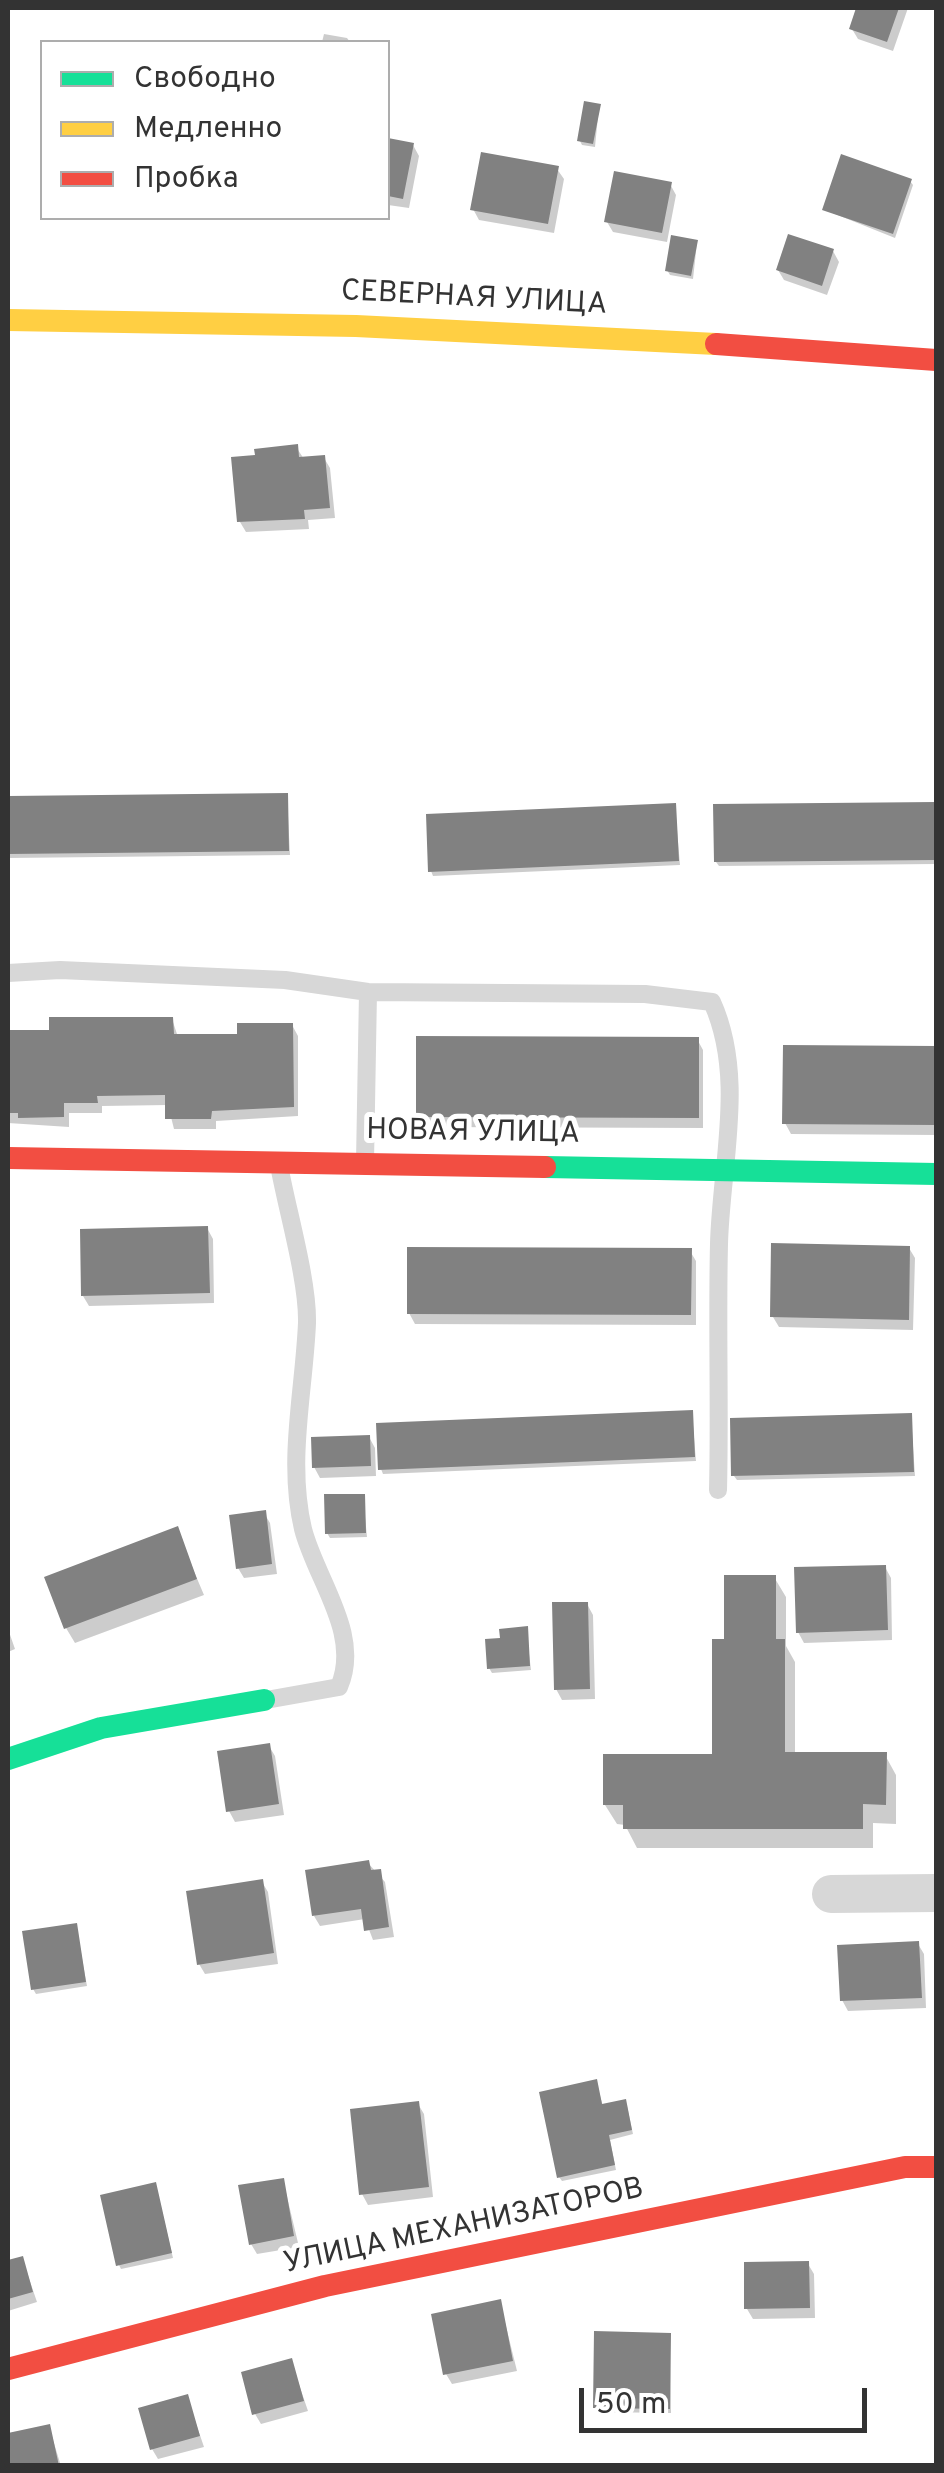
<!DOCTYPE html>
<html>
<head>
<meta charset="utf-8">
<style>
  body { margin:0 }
  #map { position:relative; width:944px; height:2473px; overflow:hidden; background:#fff; font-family:Overpass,sans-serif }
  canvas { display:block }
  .frame { position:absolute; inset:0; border:10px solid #333; pointer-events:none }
  .legend { position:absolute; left:40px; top:40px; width:350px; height:180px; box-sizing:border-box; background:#fff; border:2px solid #adadad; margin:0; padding:12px 18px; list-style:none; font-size:30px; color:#333 }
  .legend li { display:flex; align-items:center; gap:20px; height:50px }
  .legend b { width:50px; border:2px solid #adadad }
  .scale { position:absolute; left:579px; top:2388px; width:288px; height:45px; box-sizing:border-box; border:5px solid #333; border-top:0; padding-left:12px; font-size:30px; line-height:35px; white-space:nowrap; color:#333; -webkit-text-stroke:8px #fff; paint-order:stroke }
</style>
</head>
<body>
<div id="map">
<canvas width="944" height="2473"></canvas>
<div class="frame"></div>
<ul class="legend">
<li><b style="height:12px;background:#16e098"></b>Свободно</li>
<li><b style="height:12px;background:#ffcf43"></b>Медленно</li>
<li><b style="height:12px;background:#f24e42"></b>Пробка</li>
</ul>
<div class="scale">50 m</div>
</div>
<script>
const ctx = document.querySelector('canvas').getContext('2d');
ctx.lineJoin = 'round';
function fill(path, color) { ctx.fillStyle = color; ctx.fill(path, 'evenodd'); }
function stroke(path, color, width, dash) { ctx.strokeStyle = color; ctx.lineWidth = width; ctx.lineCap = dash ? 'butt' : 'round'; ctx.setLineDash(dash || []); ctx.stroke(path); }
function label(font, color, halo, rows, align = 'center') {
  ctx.font = font + ' Overpass,sans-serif'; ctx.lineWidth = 10; ctx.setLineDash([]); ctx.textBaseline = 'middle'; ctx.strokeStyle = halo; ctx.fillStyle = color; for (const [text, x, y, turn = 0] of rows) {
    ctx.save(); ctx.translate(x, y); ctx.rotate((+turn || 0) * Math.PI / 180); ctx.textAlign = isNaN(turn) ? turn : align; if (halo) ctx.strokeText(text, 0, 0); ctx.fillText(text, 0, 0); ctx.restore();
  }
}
fill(new Path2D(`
  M859 8H908L893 51 858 39 852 29Z
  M324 34 347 38 350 42H322Z
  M599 106 595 147 582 145 580 141Z
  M388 140 413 145 419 156 409 208 388 205Z
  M557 169 564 179 554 233 479 220 473 209Z
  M910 181 913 185 895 238 825 210Z
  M670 184 676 195 667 242 613 232 607 222Z
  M697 243 693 279 670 275 667 270Z
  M833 251 839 262 827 295 784 280 778 270Z
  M296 447 304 459 324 458 330 468 335 518 308 520 309 529 246 532 240 522 258 457Z
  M287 796 290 855 8 858V799Z
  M936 804V864L719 866 716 862V806Z
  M675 806 680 865 433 876 431 871Z
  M172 1019 178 1037 240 1036 292 1025 298 1036V1116L216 1121V1129H174L168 1105 102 1106V1113H69V1127L8 1123V1030L52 1032Z
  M697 1039 703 1050V1128L424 1127 418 1117Z
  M786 1048 936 1049V1135L791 1134 785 1123Z
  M207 1228 213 1239 214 1303 89 1306 83 1296Z
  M909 1248 915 1258 913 1330 779 1327 773 1317Z
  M690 1251 696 1261V1325L415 1324 409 1313Z
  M692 1413 696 1461 383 1474 381 1469Z
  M911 1416 915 1476 737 1480 734 1476Z
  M369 1437 375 1448 376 1476 320 1478 314 1467Z
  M363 1496 367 1537 330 1538 327 1533Z
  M264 1513 270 1523 277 1574 244 1578 238 1568Z
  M176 1529 204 1595 75 1643 66 1628Z
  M885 1567 891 1578 892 1640 804 1643 798 1632Z
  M774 1577 786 1597V1646L795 1662V1755H885L896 1775V1824L873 1823V1848H637L625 1825 617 1824 605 1805 715 1756 726 1641Z
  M587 1604 593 1615 595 1699 562 1700 556 1689Z
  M8 1629 15 1649 8 1652Z
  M526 1629 531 1670 492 1673 489 1668 502 1640Z
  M269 1746 275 1756 284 1815 235 1822 229 1811Z
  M368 1863 385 1882 394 1937 373 1940 365 1919 320 1926 314 1916Z
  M262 1882 268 1892 278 1964 205 1974 199 1964Z
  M76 1925 87 1986 36 1994 33 1989Z
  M918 1944 924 1954 926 2008 848 2011 842 2000Z
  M596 2082 603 2106H627L633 2134 610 2140 616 2170 562 2181 559 2177Z
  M418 2104 424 2114 433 2197 368 2205 362 2194Z
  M283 2180 299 2247 257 2254 251 2244Z
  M157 2190 173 2258 121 2269 119 2265Z
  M22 2258 37 2302 8 2311V2262Z
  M808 2264 814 2274 815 2318 753 2319 747 2309Z
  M500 2302 517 2371 452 2384 446 2374Z
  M670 2335 671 2413 598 2412 595 2407Z
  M291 2361 308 2411 261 2424 255 2414Z
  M187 2397 204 2447 158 2459 152 2449Z
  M49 2427 61 2466H10L8 2436Z`), '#0003');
fill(new Path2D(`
  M856 8H899L887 42 849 29Z
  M584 101 601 104 593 144 577 141Z
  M388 138 414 143 403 199 388 196Z
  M481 152 559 166 548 224 470 210Z
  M841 154 912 179 893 234 822 210Z
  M614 171 672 182 662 233 604 222Z
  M788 234 834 249 822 286 776 270Z
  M671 235 698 240 691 276 665 271Z
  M298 444 299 457 325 455 330 508 304 510 305 519 237 522 231 457 255 455 254 449Z
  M288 793 289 851 8 854V796Z
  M936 802V860L714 862 713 804Z
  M676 803 679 861 428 872 426 814Z
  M49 1017H173L174 1034H237V1023H293L294 1107 212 1111 211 1119H165V1095L97 1096 98 1103H64V1117L18 1118V1113H8V1030H49Z
  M416 1036 699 1037V1118L416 1117Z
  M783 1045 936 1046V1125L782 1124Z
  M208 1226 210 1293 81 1296 80 1229Z
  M771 1243 910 1246 909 1320 770 1317Z
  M407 1247 692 1248 691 1315 407 1314Z
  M693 1410 695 1457 378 1470 376 1423Z
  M912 1413 914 1472 731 1476 730 1418Z
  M370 1435 371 1466 312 1468 311 1437Z
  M324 1494H365L366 1533 325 1534Z
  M266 1510 272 1564 236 1569 229 1515Z
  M178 1526 197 1579 64 1629 44 1577Z
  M886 1565 888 1630 796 1633 794 1567Z
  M724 1575H776V1639H785V1752H887L886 1805 863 1804V1829H623V1805H603V1754H712V1639H724Z
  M552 1602H588L590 1689 554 1690Z
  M528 1626 530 1666 487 1669 485 1639 500 1638 499 1629Z
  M270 1743 279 1804 226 1812 217 1751Z
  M369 1860 371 1870 381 1869 389 1927 364 1931 361 1909 312 1916 305 1870Z
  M263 1879 274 1953 197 1965 186 1891Z
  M77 1923 86 1982 31 1990 22 1931Z
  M919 1941 922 1998 840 2001 837 1945Z
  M597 2079 602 2104 626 2099 632 2130 609 2135 615 2165 557 2178 539 2092Z
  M419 2101 429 2187 359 2195 350 2109Z
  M284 2178 294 2236 249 2245 238 2185Z
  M156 2182 172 2253 116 2266 100 2195Z
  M23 2256 33 2292 8 2299V2260Z
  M809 2261 810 2308 744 2309V2262Z
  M501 2299 513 2361 443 2375 431 2314Z
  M594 2331 671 2333 670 2409 593 2408Z
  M292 2358 304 2401 252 2415 241 2372Z
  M188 2394 200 2436 150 2450 138 2408Z
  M50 2424 59 2466H8V2433Z`), '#818181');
stroke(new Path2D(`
  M8 973 60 970 285 980 368 992 645 994 712 1002C746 1077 721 1164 719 1244 717 1326 720 1408 718 1490
  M365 1162 368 992
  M266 1700 339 1687C362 1634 316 1580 303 1529 287 1461 304 1392 307 1323 308 1280 287 1210 279 1165`), '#d7d7d7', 18);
stroke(new Path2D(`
  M831 1894 936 1893`), '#d7d7d7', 38);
stroke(new Path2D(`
  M545 1167 936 1174
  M8 1759 101 1728 264 1700`), '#16e098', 22);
stroke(new Path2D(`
  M8 320 356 326 716 344`), '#ffcf43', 22);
stroke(new Path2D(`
  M716 344 936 360
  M8 1158 545 1167
  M8 2369 325 2286 905 2167H936`), '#f24e42', 22);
label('30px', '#333', '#fff', [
  ["СЕВЕРНАЯ УЛИЦА",474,300,3],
  ["НОВАЯ УЛИЦА",473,1134,1],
  ["УЛИЦА МЕХАНИЗАТОРОВ",464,2228,-12]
]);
</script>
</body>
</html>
